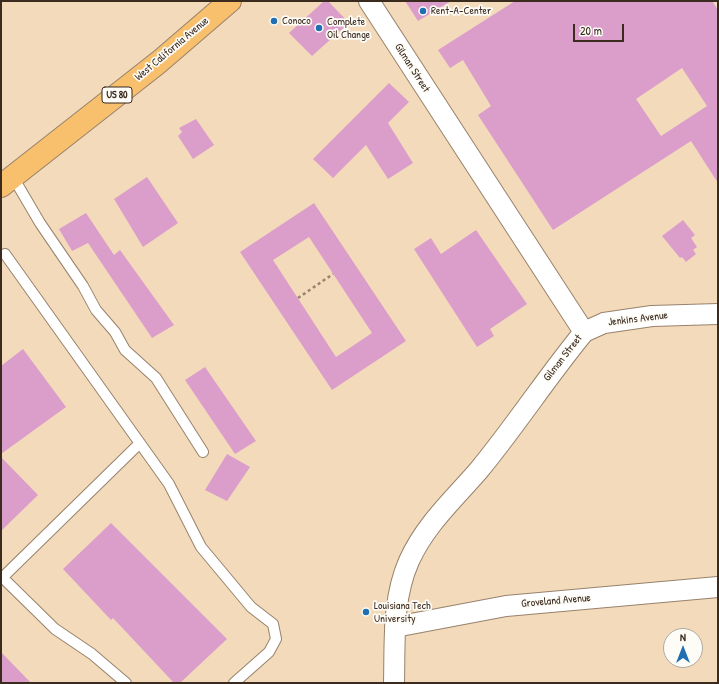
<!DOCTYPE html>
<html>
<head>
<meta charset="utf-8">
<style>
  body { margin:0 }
  #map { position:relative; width:719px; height:684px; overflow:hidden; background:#f3dabb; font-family:"Patrick Hand",sans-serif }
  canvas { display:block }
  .frame { position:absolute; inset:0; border:2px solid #3b2a1e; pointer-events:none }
  .north { position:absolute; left:663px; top:628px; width:40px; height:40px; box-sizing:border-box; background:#fdfcf7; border:1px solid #afa8a0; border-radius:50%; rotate:0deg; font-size:11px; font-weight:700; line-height:16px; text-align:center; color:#3b2a1e }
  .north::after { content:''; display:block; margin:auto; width:14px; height:18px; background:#1f6fb2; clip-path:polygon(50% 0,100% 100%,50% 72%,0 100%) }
  .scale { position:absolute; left:573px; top:24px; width:51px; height:18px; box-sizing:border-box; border:2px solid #3b2a1e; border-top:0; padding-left:5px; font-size:12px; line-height:14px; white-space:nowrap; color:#3b2a1e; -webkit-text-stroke:3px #fdfcf7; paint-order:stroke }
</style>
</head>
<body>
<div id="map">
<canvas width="719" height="684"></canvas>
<div class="frame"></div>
<div class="north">N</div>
<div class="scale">20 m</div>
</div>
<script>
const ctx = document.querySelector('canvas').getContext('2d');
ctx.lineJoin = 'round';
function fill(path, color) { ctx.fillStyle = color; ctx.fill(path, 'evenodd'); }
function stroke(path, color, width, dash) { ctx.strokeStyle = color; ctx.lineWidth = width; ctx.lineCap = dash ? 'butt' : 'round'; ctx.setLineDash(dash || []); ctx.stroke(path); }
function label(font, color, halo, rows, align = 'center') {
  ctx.font = font + ' "Patrick Hand",sans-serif'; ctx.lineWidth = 3.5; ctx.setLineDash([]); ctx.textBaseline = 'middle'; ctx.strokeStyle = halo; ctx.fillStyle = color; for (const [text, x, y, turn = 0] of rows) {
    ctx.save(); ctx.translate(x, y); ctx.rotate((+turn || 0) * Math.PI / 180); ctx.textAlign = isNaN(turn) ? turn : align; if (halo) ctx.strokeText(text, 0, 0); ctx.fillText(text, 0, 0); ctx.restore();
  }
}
fill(new Path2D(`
  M324 1H328L349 23 312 56 289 33Z
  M405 1H451L418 21Z
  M515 1H712L718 10V183L691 141 553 230 478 115 491 106 463 60 450 68 438 50ZM682 68 707 106 661 136 636 99Z
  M389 83 409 102 388 123 413 163 388 179 366 145 333 178 313 159Z
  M196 119 214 145 193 159 178 136 182 132 179 128Z
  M147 177 178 223 143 247 114 199Z
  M314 203 406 341 332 390 240 252ZM309 237 372 333 336 357 273 260Z
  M86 213 114 255 120 250 174 325 152 338 88 243 72 251 59 229Z
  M683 220 695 235 691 238 697 247 693 250 696 254 686 262 682 257 680 258 662 236Z
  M476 230 527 304 490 329 494 336 477 347 414 249 431 238 441 254Z
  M23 349 66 407 1 454V366Z
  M205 367 256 441 235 454 185 380Z
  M227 454 250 467 227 501 205 490Z
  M1 457 38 495 1 531Z
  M111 523 227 639 180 683H174L113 618 111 620 63 569Z
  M1 652 31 683H1Z`), '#db9eca');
const lane = new Path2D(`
  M13 177 40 223 83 286 96 310 115 332 125 350 156 378 203 452
  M5 254 169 484 201 547 251 607 273 624 276 639 269 652 234 683
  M2 577 55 629 92 654 126 683
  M1 579 140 443`);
const street = new Path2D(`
  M369 1 584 332C547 377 516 425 479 470 454 499 425 525 409 561 392 599 395 642 394 683
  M584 332 604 323 652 316 718 314
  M395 627 506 606 718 587`);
const primary = new Path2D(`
  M1 186 159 62 230 1`);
stroke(lane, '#97826c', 12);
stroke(street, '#97826c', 22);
stroke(primary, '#97826c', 24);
stroke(new Path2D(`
  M298 298 333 274`), '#97826c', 2.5, [3, 3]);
stroke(lane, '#fff', 10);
stroke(street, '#fff', 20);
stroke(primary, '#f8bf6c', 22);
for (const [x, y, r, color] of [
  [423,11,4,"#1f6fb2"],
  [274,21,4,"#1f6fb2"],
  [319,28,4,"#1f6fb2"],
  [366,612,4,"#1f6fb2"]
]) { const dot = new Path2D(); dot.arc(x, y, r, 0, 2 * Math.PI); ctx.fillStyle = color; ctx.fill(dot); stroke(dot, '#fdfcf7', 1.5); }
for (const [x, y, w] of [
  [117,95,30]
]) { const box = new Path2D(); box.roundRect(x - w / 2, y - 8, w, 16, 3); ctx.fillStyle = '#fdfcf7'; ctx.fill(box); stroke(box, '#3b2a1e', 1); }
label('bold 10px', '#3b2a1e', null, [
  ["US 80",117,95]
]);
label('11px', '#3b2a1e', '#fdfcf7', [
  ["Rent-A-Center",431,11],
  ["Conoco",282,21],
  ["Complete",327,22],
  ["Oil Change",327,35],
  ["Louisiana Tech",374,606],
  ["University",374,619]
], 'left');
label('11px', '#3b2a1e', '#fdfcf7', [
  ["West California Avenue",172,49,-40],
  ["Gilman Street",412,68,57],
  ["Jenkins Avenue",638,319,-7],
  ["Gilman Street",563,358,-52],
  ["Groveland Avenue",556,601,-5]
]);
</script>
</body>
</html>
